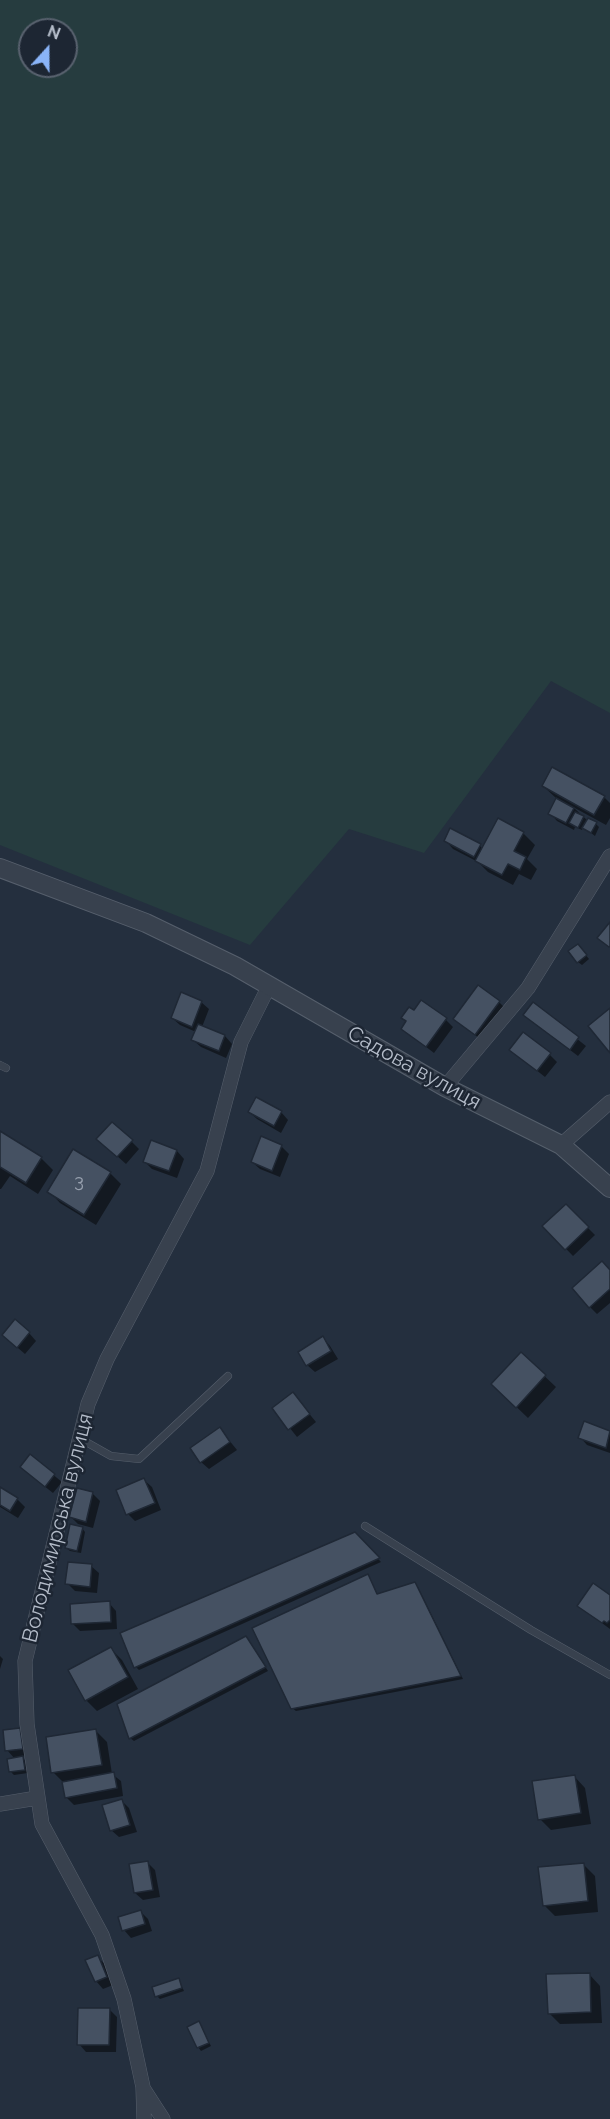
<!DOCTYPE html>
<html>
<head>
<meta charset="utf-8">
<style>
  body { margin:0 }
  #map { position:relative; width:610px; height:2119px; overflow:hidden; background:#242f3e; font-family:Raleway,sans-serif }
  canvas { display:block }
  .north { position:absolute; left:18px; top:18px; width:60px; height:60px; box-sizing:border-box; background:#1d2633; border:2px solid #59626f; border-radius:50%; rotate:21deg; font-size:16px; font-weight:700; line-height:24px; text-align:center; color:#b4bcc9 }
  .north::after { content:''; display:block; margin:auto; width:21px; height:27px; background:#8ab4f8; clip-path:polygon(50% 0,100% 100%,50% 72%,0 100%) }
</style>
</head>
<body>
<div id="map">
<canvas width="610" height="2119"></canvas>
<div class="north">N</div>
</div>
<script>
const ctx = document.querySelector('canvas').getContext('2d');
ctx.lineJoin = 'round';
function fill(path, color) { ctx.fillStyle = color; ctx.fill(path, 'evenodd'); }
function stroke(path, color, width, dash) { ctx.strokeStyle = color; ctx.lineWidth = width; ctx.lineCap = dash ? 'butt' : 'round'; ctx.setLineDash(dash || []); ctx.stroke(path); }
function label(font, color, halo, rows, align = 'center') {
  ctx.font = font + ' Raleway,sans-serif'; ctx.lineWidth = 5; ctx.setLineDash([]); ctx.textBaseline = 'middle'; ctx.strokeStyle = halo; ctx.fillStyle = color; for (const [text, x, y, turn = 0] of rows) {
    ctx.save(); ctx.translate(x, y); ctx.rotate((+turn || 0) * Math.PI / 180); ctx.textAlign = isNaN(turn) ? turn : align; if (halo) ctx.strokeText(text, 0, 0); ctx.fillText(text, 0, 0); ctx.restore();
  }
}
fill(new Path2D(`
  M0 0H610V713L551 681 424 853 349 829 250 945 0 845ZM30 30H66V66H30Z`), '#263c3f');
fill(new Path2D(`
  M543 786 604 797 610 803V818L606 825 573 807 588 821 596 824 599 827 595 836 583 827 582 830 575 827 574 830 557 821 550 813 557 799Z
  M498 820 523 833 535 845 527 859 537 869 531 880 519 874 513 885 488 872 478 862 453 849 446 841 480 846 483 849Z
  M581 949 589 959 582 965 578 962Z
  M201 1002 209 1009 202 1027 225 1036 232 1044 226 1058 201 1047 193 1040 196 1032 180 1025 172 1018Z
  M499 1002 506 1009 483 1041 463 1026Z
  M533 1004 586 1046 578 1056 533 1022Z
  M446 1020 453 1027 434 1053 403 1029Z
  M511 1050 550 1055 557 1062 545 1077Z
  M249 1112H281L288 1120 281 1133 257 1119Z
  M0 1133 41 1158 53 1170 38 1194 10 1176 1 1189H0Z
  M132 1142 139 1149 126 1164 106 1146Z
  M281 1146 289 1154 280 1177 260 1169 252 1162Z
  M177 1151 184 1159 177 1178 152 1169 145 1162Z
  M110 1173 121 1184 96 1225 60 1203 49 1191Z
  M566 1206 595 1235 573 1256 544 1226Z
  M610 1271V1303L597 1314 590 1307Z
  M29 1333 36 1341 25 1354 11 1342Z
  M323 1338 330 1346 338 1359 315 1372 307 1365Z
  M521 1354 556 1387 528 1418 504 1395Z
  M293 1394 316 1422 297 1437 274 1408Z
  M585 1423 610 1433V1453L587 1445 580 1437Z
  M220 1429 237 1450 209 1469 201 1462Z
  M30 1456 62 1482 53 1493 29 1474Z
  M144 1480 152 1487 161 1510 135 1521 128 1514Z
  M0 1489 17 1499 25 1507 18 1518 0 1507Z
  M92 1493 100 1501 93 1528 78 1524 71 1517Z
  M82 1528 85 1532 81 1553 70 1551 66 1548Z
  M355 1534 381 1562 139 1670 136 1667Z
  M91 1566 99 1573 97 1593 75 1591 67 1583Z
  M367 1576 378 1596 414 1583 418 1587 463 1679 296 1711 292 1708Z
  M610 1596V1629L579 1606Z
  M109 1603 116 1611 117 1629 80 1631 72 1623Z
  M249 1642 268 1671 134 1741 130 1738Z
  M111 1649 122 1660 138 1689 97 1711 86 1700Z
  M0 1656 3 1659 0 1669Z
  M20 1730 27 1738 29 1756 22 1757 26 1761 28 1773 14 1775 11 1772 15 1759 7 1750Z
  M96 1731 107 1742 112 1774 121 1781 123 1796 74 1805 66 1797 64 1783 53 1772Z
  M574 1776 585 1788 591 1824 551 1830 540 1819Z
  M122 1801 129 1808 137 1832 119 1837 111 1830Z
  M148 1863 155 1870 160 1897 143 1900 135 1893Z
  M583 1864 595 1876 598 1912 555 1916 544 1905Z
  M140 1911 148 1919 152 1931 131 1938 124 1930Z
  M97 1957 105 1964 113 1985 103 1989 96 1981Z
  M589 1974 600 1986 602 2023 560 2024 549 2013Z
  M179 1980 184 1991 160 1999 157 1996Z
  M110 2010 117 2017 116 2052H86L79 2044Z
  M199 2023 211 2046 201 2051 198 2047Z`), '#0007');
const building = new Path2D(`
  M552 767 605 796 594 815 542 786Z
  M556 798 574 808 566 823 548 814Z
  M575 812 584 816 578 828 569 823Z
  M498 818 524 832 514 851 526 857 520 870 508 864 502 875 475 861Z
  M588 818 597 822 591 833 582 828Z
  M450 828 481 844 474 857 444 841Z
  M610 922V946L609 947 597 938Z
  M578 944 587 955 577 963 568 951Z
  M478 985 500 1001 475 1035 453 1019Z
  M181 992 202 1001 192 1027 171 1018Z
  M421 1000 447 1018 426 1047 401 1029 406 1021 401 1018 409 1007 414 1010Z
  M533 1002 579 1037 570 1050 523 1015Z
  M610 1008V1053L588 1026Z
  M198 1024 225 1035 219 1051 191 1040Z
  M523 1032 551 1053 537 1071 509 1050Z
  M256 1097 282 1111 274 1126 248 1112Z
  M112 1122 133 1140 117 1157 96 1139Z
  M0 1131 42 1157 26 1183 0 1167Z
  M261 1136 282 1145 272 1171 251 1162Z
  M151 1140 177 1150 169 1171 143 1162Z
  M73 1149 111 1172 84 1215 47 1192Z
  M566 1204 589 1227 565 1250 542 1226Z
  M602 1261 610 1270V1289L589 1308 572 1288Z
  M15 1319 30 1332 17 1348 2 1335Z
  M323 1336 331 1351 306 1366 298 1352Z
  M521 1352 546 1375 516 1408 491 1384Z
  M293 1392 310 1414 288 1430 272 1408Z
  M584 1421 610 1431 606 1448 578 1438Z
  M220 1427 230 1442 200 1463 190 1448Z
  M30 1454 55 1474 45 1487 20 1467Z
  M144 1478 155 1503 126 1515 116 1490Z
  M0 1487 18 1498 10 1511 0 1505Z
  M77 1488 93 1492 86 1522 69 1517Z
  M70 1524 83 1527 77 1551 65 1548Z
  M355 1532 380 1558 134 1668 120 1633Z
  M68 1562 92 1564 90 1587 65 1584Z
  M368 1574 377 1594 415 1582 461 1676 291 1709 252 1628Z
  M593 1583 610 1595V1620L607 1623 604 1621 602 1623 577 1606Z
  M110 1601 111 1622 71 1624 70 1604Z
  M246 1636 266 1667 129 1739 117 1704Z
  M111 1647 128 1677 85 1701 68 1670Z
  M20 1728 23 1749 5 1751 3 1730Z
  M96 1729 102 1765 51 1773 46 1737Z
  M23 1756 25 1770 9 1772 7 1759Z
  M114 1772 117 1788 65 1798 62 1782Z
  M575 1775 581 1813 538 1820 532 1781Z
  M122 1799 130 1825 110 1831 102 1805Z
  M148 1861 153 1890 134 1893 129 1864Z
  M584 1863 588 1901 543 1906 538 1867Z
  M141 1910 145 1924 122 1931 118 1917Z
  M98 1955 107 1977 95 1982 85 1960Z
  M590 1973 591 2012 548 2014 546 1974Z
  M179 1978 182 1988 155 1997 152 1987Z
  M78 2008H110L109 2045H77Z
  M199 2021 209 2043 197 2048 187 2027Z`);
fill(building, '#455162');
stroke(building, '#1f2835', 1.5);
const service = new Path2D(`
  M0 1065 6 1068
  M79 1438 111 1456 139 1459 228 1376
  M365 1526 531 1630 610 1675`);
const minor = new Path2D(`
  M445 1087 528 988 610 856
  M561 1145 610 1102
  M0 1804 37 1798
  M143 2088 163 2119
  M144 2119 143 2087 124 1999 102 1935 42 1824 27 1724 25 1661 88 1404 107 1359 207 1171 241 1042 269 986`);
const tertiary = new Path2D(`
  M0 868 146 923 235 966 445 1087 561 1145 610 1188`);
stroke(service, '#565f6c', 8);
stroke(minor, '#565f6c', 15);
stroke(tertiary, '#565f6c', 20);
stroke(service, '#38414e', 7);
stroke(minor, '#38414e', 14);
stroke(tertiary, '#38414e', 18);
label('18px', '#98a1af', null, [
  ["3",79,1182]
]);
label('21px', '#b4bcc9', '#1d2633', [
  ["Садова вулиця",414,1068,29],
  ["Володимирська вулиця",58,1528,-76]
]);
</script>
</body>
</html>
